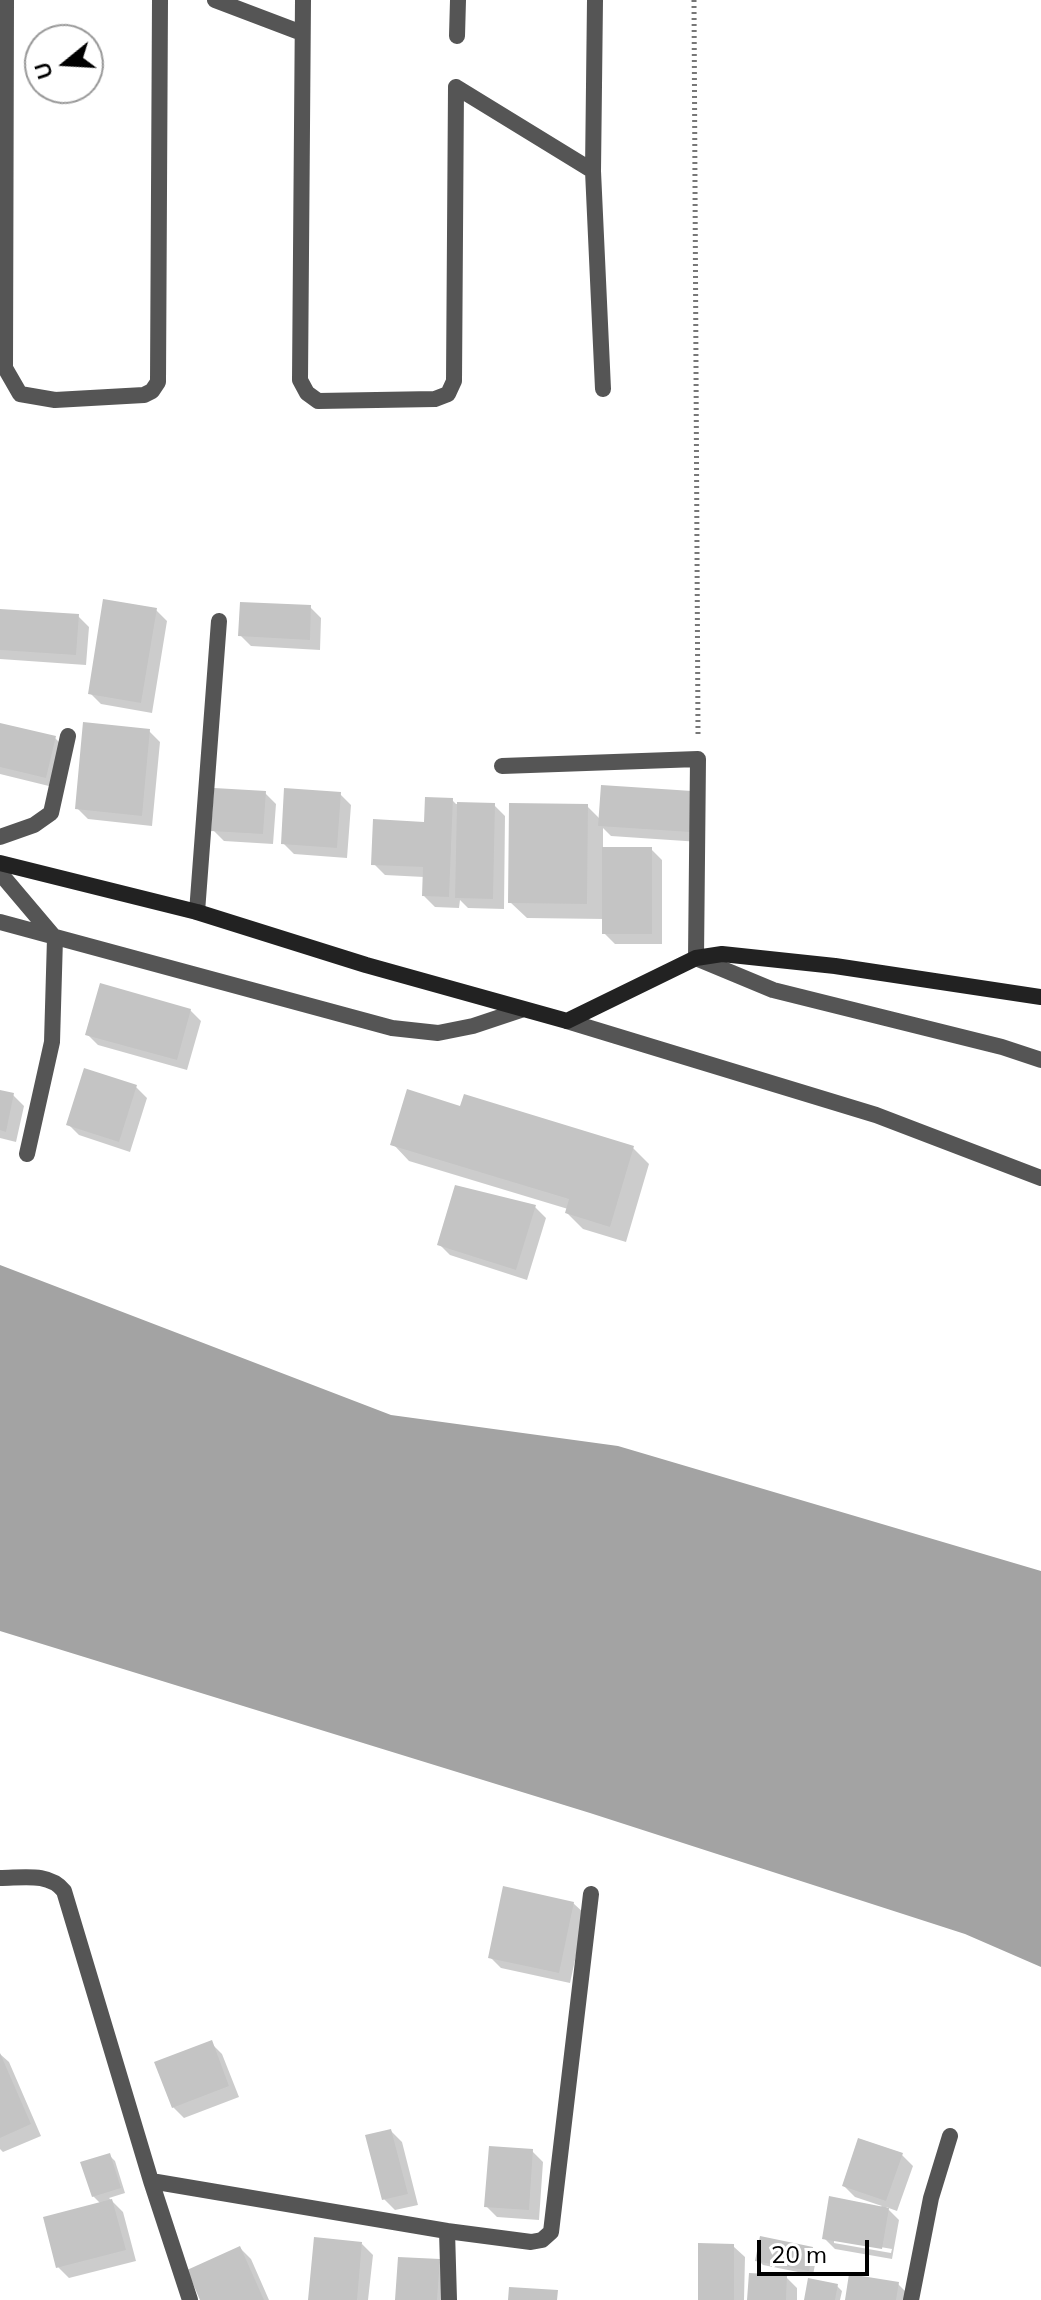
<!DOCTYPE html>
<html>
<head>
<meta charset="utf-8">
<style>
  body { margin:0 }
  #map { position:relative; width:1041px; height:2300px; overflow:hidden; background:#fff; font-family:Mulish,sans-serif }
  canvas { display:block }
  .north { position:absolute; left:24px; top:24px; width:80px; height:80px; box-sizing:border-box; background:#fff; border:2px solid #999; border-radius:50%; rotate:252deg; font-size:22px; font-weight:700; line-height:32px; text-align:center; color:#000 }
  .north::after { content:''; display:block; margin:auto; width:28px; height:36px; background:#000; clip-path:polygon(50% 0,100% 100%,50% 72%,0 100%) }
  .scale { position:absolute; left:757px; top:2240px; width:112px; height:36px; box-sizing:border-box; border:4px solid #000; border-top:0; padding-left:10px; font-size:24px; line-height:28px; white-space:nowrap; color:#000; -webkit-text-stroke:6px #fff; paint-order:stroke }
</style>
</head>
<body>
<div id="map">
<canvas width="1041" height="2300"></canvas>
<div class="north">U</div>
<div class="scale">20 m</div>
</div>
<script>
const ctx = document.querySelector('canvas').getContext('2d');
ctx.lineJoin = 'round';
function fill(path, color) { ctx.fillStyle = color; ctx.fill(path, 'evenodd'); }
function stroke(path, color, width, dash) { ctx.strokeStyle = color; ctx.lineWidth = width; ctx.lineCap = dash ? 'butt' : 'round'; ctx.setLineDash(dash || []); ctx.stroke(path); }
fill(new Path2D(`
  M0 1265 391 1415 618 1446 1041 1571V1967L965 1934 590 1813 0 1631Z`), '#a3a3a3');
fill(new Path2D(`
  M310 607 321 618 320 650 251 646 240 635Z
  M156 610 167 621 152 713 101 704 90 693Z
  M0 611 78 616 89 627 86 665 0 659Z
  M0 725 55 738 66 749 57 788 0 774Z
  M149 731 160 742 152 826 88 819 77 808Z
  M265 793 276 804 273 844 224 841 213 830Z
  M691 793 700 842 611 836 603 828V849H651L662 860V944H615L604 933V919L527 918 510 902 587 806 601 820Z
  M340 794 351 805 347 858 294 854 283 843Z
  M452 800 456 804 494 805 505 816 504 909 468 908 460 900 459 908 435 907 424 896V877L385 875 374 864 426 824Z
  M190 1010 201 1021 187 1070 98 1045 87 1034Z
  M136 1087 147 1098 130 1152 79 1135 68 1124Z
  M0 1092 13 1095 24 1106 16 1142 0 1138Z
  M462 1108 633 1148 649 1164 626 1242 583 1229 567 1213 568 1209 409 1161 393 1144Z
  M456 1187 535 1207 546 1218 527 1280 450 1255 439 1244Z
  M573 1903 585 1914 570 1983 501 1968 490 1957Z
  M211 2043 222 2054 239 2097 184 2118 173 2107Z
  M0 2054 9 2062 41 2136 3 2152 0 2149Z
  M391 2131 402 2142 418 2205 395 2210 384 2199Z
  M532 2151 543 2162 539 2220 497 2217 486 2206Z
  M109 2155 115 2161 125 2193 109 2198 123 2212 136 2261 69 2278 58 2267 101 2204 93 2196Z
  M902 2155 913 2166 897 2211 886 2207 899 2220 892 2259 835 2249 824 2238 882 2206 855 2197 844 2186ZM834 2239 892 2249 891 2253 834 2243Z
  M362 2244 373 2255 368 2300H311Z
  M733 2246 745 2257 744 2300H700Z
  M240 2248 251 2259 269 2300H202Z
  M812 2248 817 2254 813 2275 763 2265 758 2260Z
  M439 2261 450 2272 448 2300H397Z
  M786 2277 797 2288V2300H749Z
  M898 2284 909 2295 908 2300H847Z
  M837 2286 842 2291 840 2300H806Z`), '#0003');
fill(new Path2D(`
  M103 599 157 608 141 703 88 694Z
  M240 602 311 605 310 640 238 636Z
  M0 609 79 614 76 655 0 650Z
  M83 722 150 729 142 816 75 809Z
  M0 723 56 736 46 778 0 767Z
  M601 785 692 791 690 832 598 826Z
  M214 788 266 791 263 834 211 831Z
  M284 788 341 792 337 848 281 844Z
  M425 797 453 798 449 897 422 896 423 867 371 865 373 819 424 822Z
  M457 802 495 803 493 899 455 898Z
  M509 803 588 804 587 904 508 903Z
  M602 847H652V934H602Z
  M100 983 191 1009 177 1060 85 1035Z
  M84 1068 137 1085 119 1142 66 1125Z
  M407 1089 460 1106 464 1094 634 1146 610 1227 565 1213 569 1199 390 1145Z
  M0 1090 14 1093 6 1132 0 1130Z
  M455 1185 536 1205 516 1270 437 1245Z
  M503 1886 574 1902 559 1973 488 1958Z
  M212 2040 229 2086 172 2108 154 2062Z
  M0 2053 31 2124 0 2138Z
  M391 2129 408 2194 382 2200 365 2135Z
  M858 2138 903 2153 886 2201 842 2186Z
  M489 2146 533 2149 529 2210 484 2207Z
  M110 2153 121 2188 92 2197 80 2162Z
  M829 2196 889 2208 882 2249 822 2239Z
  M112 2199 126 2250 56 2268 43 2217Z
  M760 2236 813 2247 809 2271 755 2261Z
  M314 2237 362 2242 357 2300H308Z
  M698 2243 734 2244V2300H698Z
  M240 2246 264 2300H200L187 2270Z
  M398 2257 440 2259 437 2300H395Z
  M749 2273 787 2275 786 2300H747Z
  M849 2274 899 2282 896 2300H845Z
  M808 2278 838 2284 835 2300H804Z
  M509 2287 558 2290 557 2300H508Z`), '#c4c4c4');
stroke(new Path2D(`
  M694 0 698 734`), '#777', 5, [2, 4]);
stroke(new Path2D(`
  M6 0 5 368 20 394 55 400 144 395 152 391 158 382 160 0
  M215 0 302 33
  M303 0 300 380 307 393 318 401 435 399 448 394 454 381 456 87
  M595 0 593 171 603 389
  M457 36 458 0
  M456 87 593 171
  M502 766 698 759 696 958 773 990 1002 1047 1041 1060
  M0 837 34 825 51 813 68 736
  M0 873 55 938 52 1042 27 1154
  M197 912 219 621
  M0 922 392 1028 438 1033 473 1026 521 1010
  M567 1021 876 1115 1041 1178
  M0 1878C22 1878 49 1872 64 1891L151 2181 447 2231 449 2300
  M151 2181 190 2300
  M447 2231 531 2242 542 2240 551 2232 591 1894
  M911 2300 931 2198 950 2136`), '#555', 16);
stroke(new Path2D(`
  M0 863 197 912 366 965 567 1021 696 958 722 954 835 966 1041 997`), '#222', 16);
</script>
</body>
</html>
